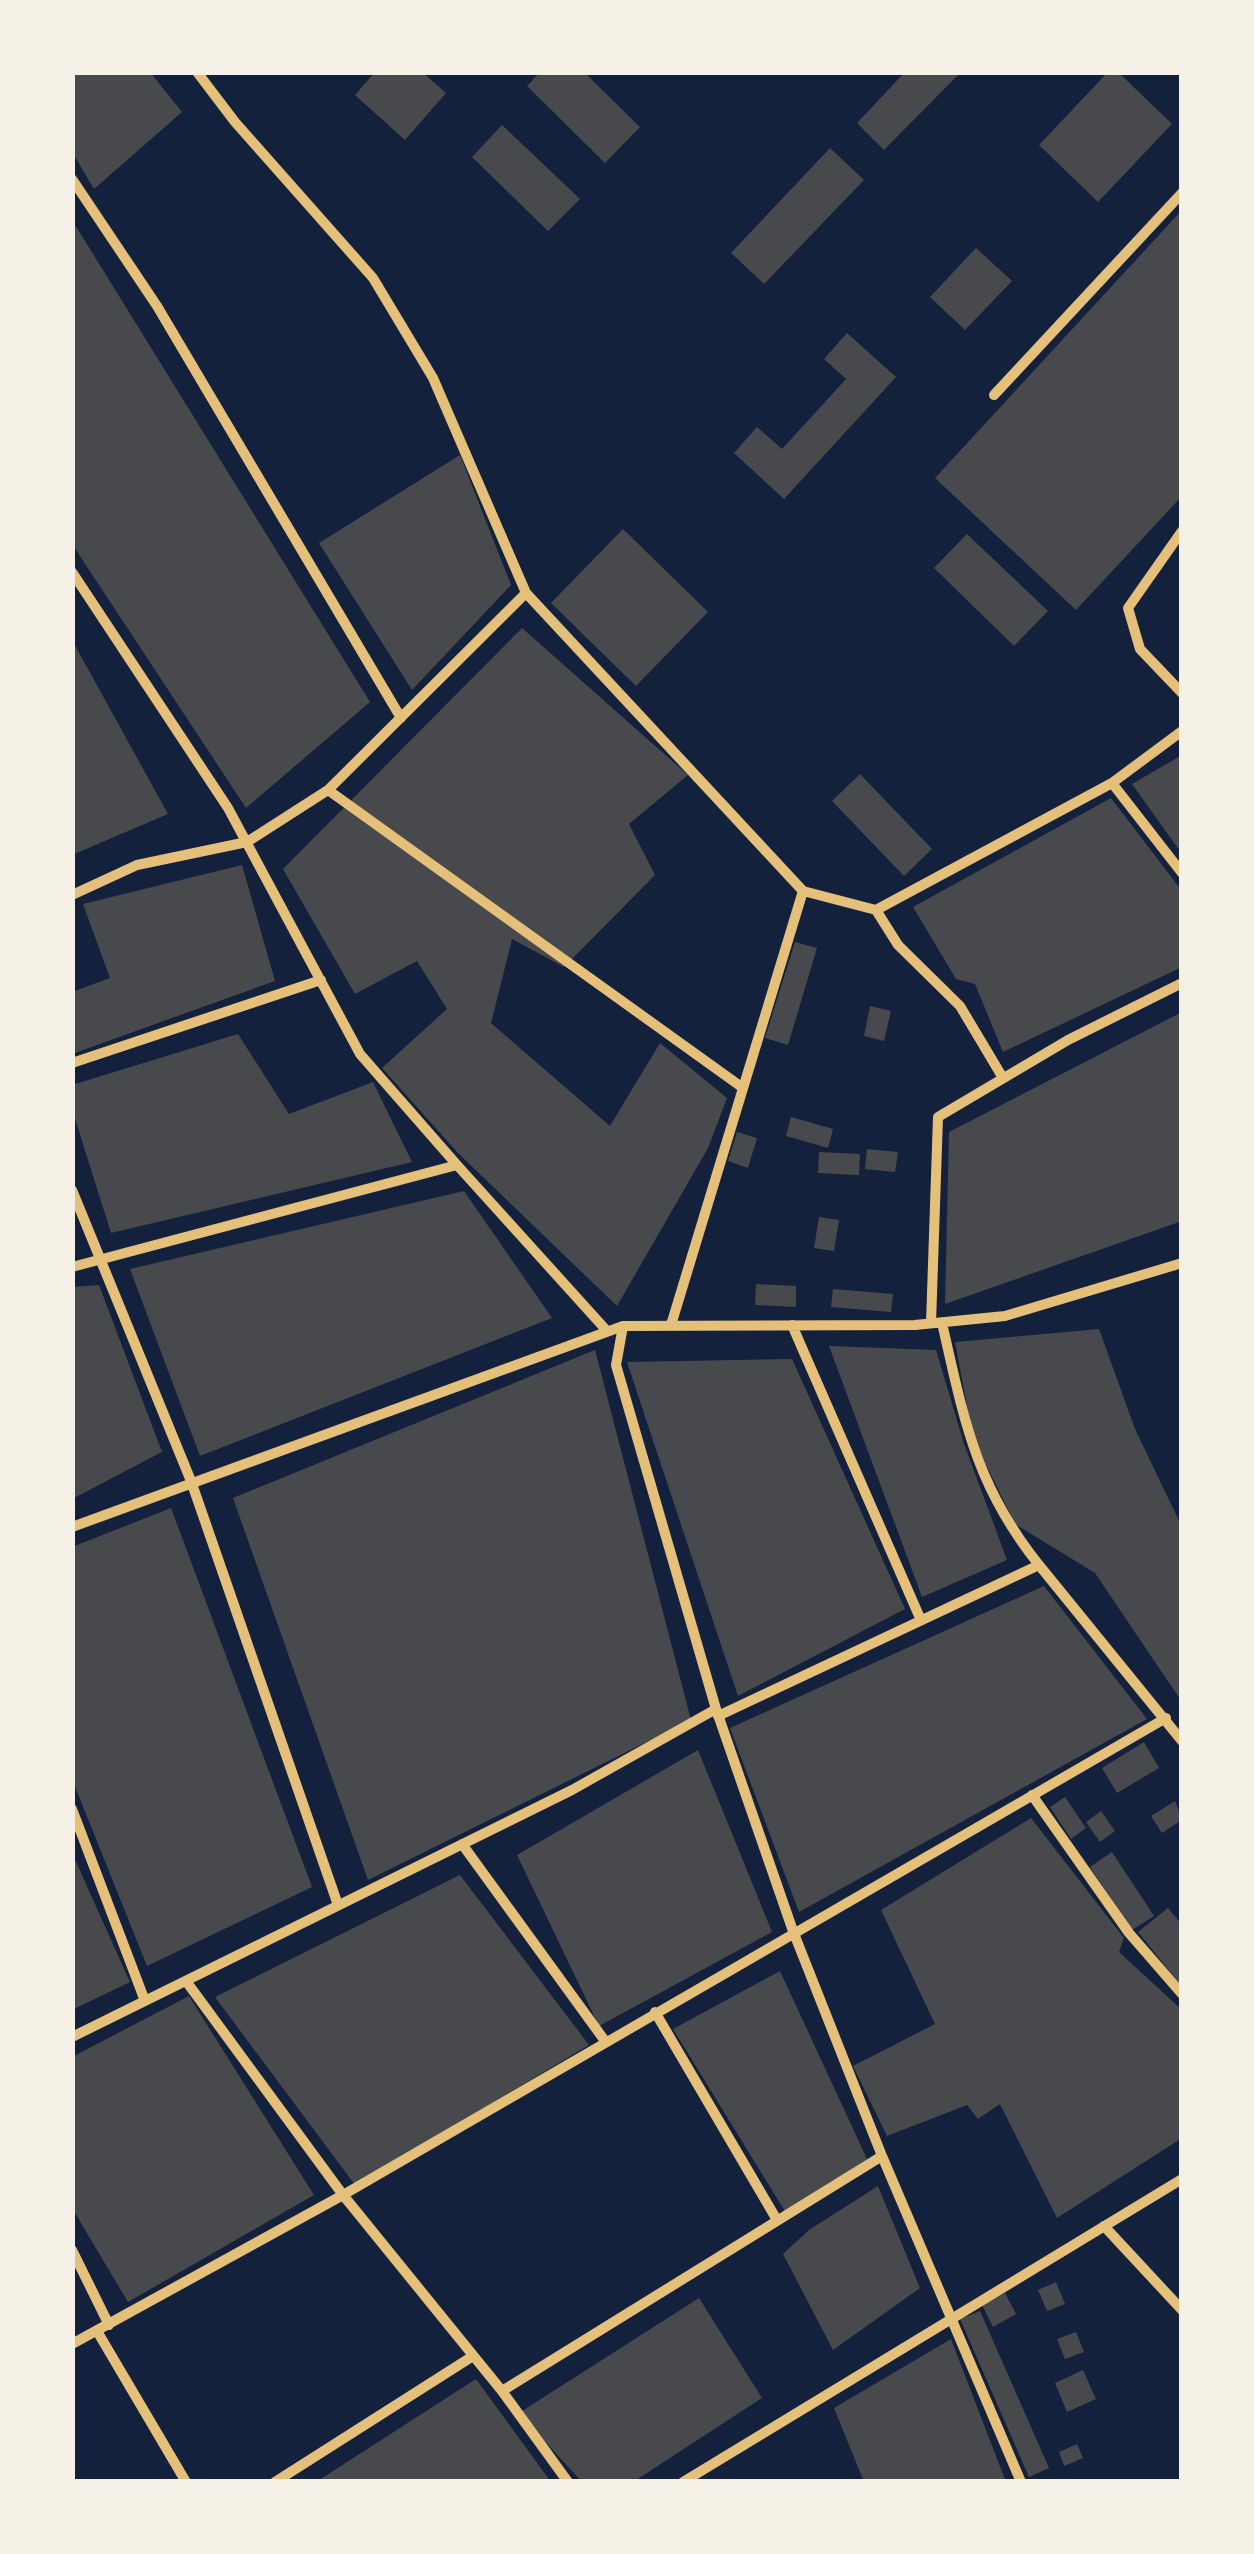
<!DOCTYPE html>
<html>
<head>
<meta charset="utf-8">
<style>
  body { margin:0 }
  #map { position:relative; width:1254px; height:2554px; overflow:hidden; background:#14213d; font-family:Barlow,sans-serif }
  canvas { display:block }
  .frame { position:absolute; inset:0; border:75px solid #f6f1e7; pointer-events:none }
</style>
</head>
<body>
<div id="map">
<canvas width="1254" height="2554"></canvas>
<div class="frame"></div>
</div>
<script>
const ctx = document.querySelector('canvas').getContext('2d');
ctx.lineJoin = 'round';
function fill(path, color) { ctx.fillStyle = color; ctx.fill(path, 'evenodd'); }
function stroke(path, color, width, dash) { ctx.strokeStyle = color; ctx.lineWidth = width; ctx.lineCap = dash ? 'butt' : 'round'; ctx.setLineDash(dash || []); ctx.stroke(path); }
fill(new Path2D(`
  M72 72H150L182 112 94 189 72 152Z
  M375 72H422L446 93 405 140 355 95Z
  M540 72H584L640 127 605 163 527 86Z
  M905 72H961L884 150 857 123Z
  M1108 72H1118L1172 124 1098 202 1039 145Z
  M502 125 580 199 548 231 472 157Z
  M830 148 864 180 764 284 731 253Z
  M1182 210V496L1076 610 935 478Z
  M72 220 370 702 246 808 72 544Z
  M976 248 1012 281 965 330 930 297Z
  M847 333 896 377 784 499 734 453 757 427 782 449 846 379 824 359Z
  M460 455 511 585 412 690 319 543Z
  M623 529 708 612 636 686 551 603Z
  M967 534 1048 611 1014 646 934 568Z
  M522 628 688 775 629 824 655 875 564 967 512 939 491 1023 610 1126 660 1043 727 1098 708 1148 617 1306 458 1153 382 1068 447 1009 417 961 355 994 283 869Z
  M72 640 168 814 72 855Z
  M1182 755V854L1132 784Z
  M860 774 932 849 904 876 832 801Z
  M1111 798 1182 891V967L1003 1052 975 984 956 979 913 907Z
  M242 865 275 981 72 1054V992L110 978 83 904Z
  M795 942 817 948 788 1045 765 1038Z
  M870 1006 891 1011 884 1041 864 1036Z
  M1182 1012V1221L945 1304 949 1132Z
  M238 1034 289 1114 373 1082 412 1162 111 1233 72 1109V1085Z
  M791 1117 833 1129 828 1148 786 1136Z
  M737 1132 757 1138 748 1168 728 1161Z
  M867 1149 898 1152 895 1172 865 1169Z
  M819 1152 860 1154 859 1175 818 1173Z
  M464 1191 552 1318 200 1456 130 1269Z
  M819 1217 839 1220 834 1251 814 1248Z
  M756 1284 796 1286V1307L755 1305Z
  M99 1285 162 1452 72 1499V1287Z
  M833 1289 893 1294 891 1312 831 1307Z
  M1099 1329 1135 1429 1182 1527V1702L1095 1573 1015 1524 973 1438 955 1342Z
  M829 1346 936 1350 964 1444 1007 1560 922 1597Z
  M595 1350 691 1720 368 1880 233 1498Z
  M792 1359 905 1609 738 1696 627 1362Z
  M171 1508 312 1887 147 1966 72 1779V1547Z
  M1044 1586 1147 1719 799 1912 730 1728Z
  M1144 1742 1159 1768 1117 1793 1102 1768Z
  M698 1750 772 1932 599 2026 517 1855Z
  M1065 1797 1086 1828 1071 1839 1050 1807Z
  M1175 1801 1182 1820 1162 1833 1151 1816Z
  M1101 1811 1115 1831 1100 1842 1086 1822Z
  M1031 1818 1124 1938 1119 1952 1182 2010V2138L1057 2218 1000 2104 978 2119 967 2105 887 2136 853 2066 935 2024 881 1910Z
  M1112 1852 1154 1916 1132 1930 1090 1867Z
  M72 1853 130 1982 72 2010Z
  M460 1875 589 2045 355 2185 215 1997Z
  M1168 1908 1182 1925V1987L1138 1932Z
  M780 1971 867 2159 786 2213 673 2029Z
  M189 1996 314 2195 128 2302 72 2208V2057Z
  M878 2186 920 2288 833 2350 783 2254 809 2230Z
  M1056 2282 1065 2304 1047 2311 1038 2290Z
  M1005 2293 1016 2314 993 2327 982 2305Z
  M699 2298 762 2398 633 2482H582L519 2413Z
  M980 2311 1049 2468 1029 2477 960 2319Z
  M1076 2332 1084 2352 1065 2359 1057 2339Z
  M951 2339 1006 2482H864L834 2408Z
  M1083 2370 1096 2399 1067 2412 1055 2383Z
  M476 2379 551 2482H316Z
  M1077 2444 1083 2458 1064 2466 1059 2452Z`), '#48494c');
stroke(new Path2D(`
  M197 72 235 122 373 278 433 378 526 593 803 891
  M72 179 157 306 401 718
  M994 395 1182 193
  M1182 531 1128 608 1140 649 1182 693
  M72 572 228 808 360 1054 457 1165
  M1112 783 1182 731
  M328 790 743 1088
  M72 895 137 865 247 842 328 790 526 593
  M72 1063 321 980
  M1003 1078 960 1006 898 945 876 910 1112 783 1182 873
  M72 1190 191 1481 338 1905
  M72 1267 457 1165 607 1331
  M931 1323 938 1117 1068 1040 1182 983
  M942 1323C964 1419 975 1485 1039 1565
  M671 1325 803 891 876 910
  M792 1325 920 1618
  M72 1527 623 1326 915 1325 1005 1316 1182 1263
  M718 1716 1039 1565 1182 1741
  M1032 1795 1129 1933 1182 1994
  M72 1809 145 2001
  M462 1844 605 2041
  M186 1981 343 2195 502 2391 568 2482
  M655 2012 777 2220
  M72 2037 572 1790 716 1709
  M882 2156 1021 2482
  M1104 2226 1182 2310
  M72 2250 109 2325
  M97 2331 186 2482
  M72 2344 343 2195 1166 1718
  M502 2391 882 2156 793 1931 716 1709 616 1365 623 1326
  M275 2482 473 2356
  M683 2482 1182 2179`), '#e5c07b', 10);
</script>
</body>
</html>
